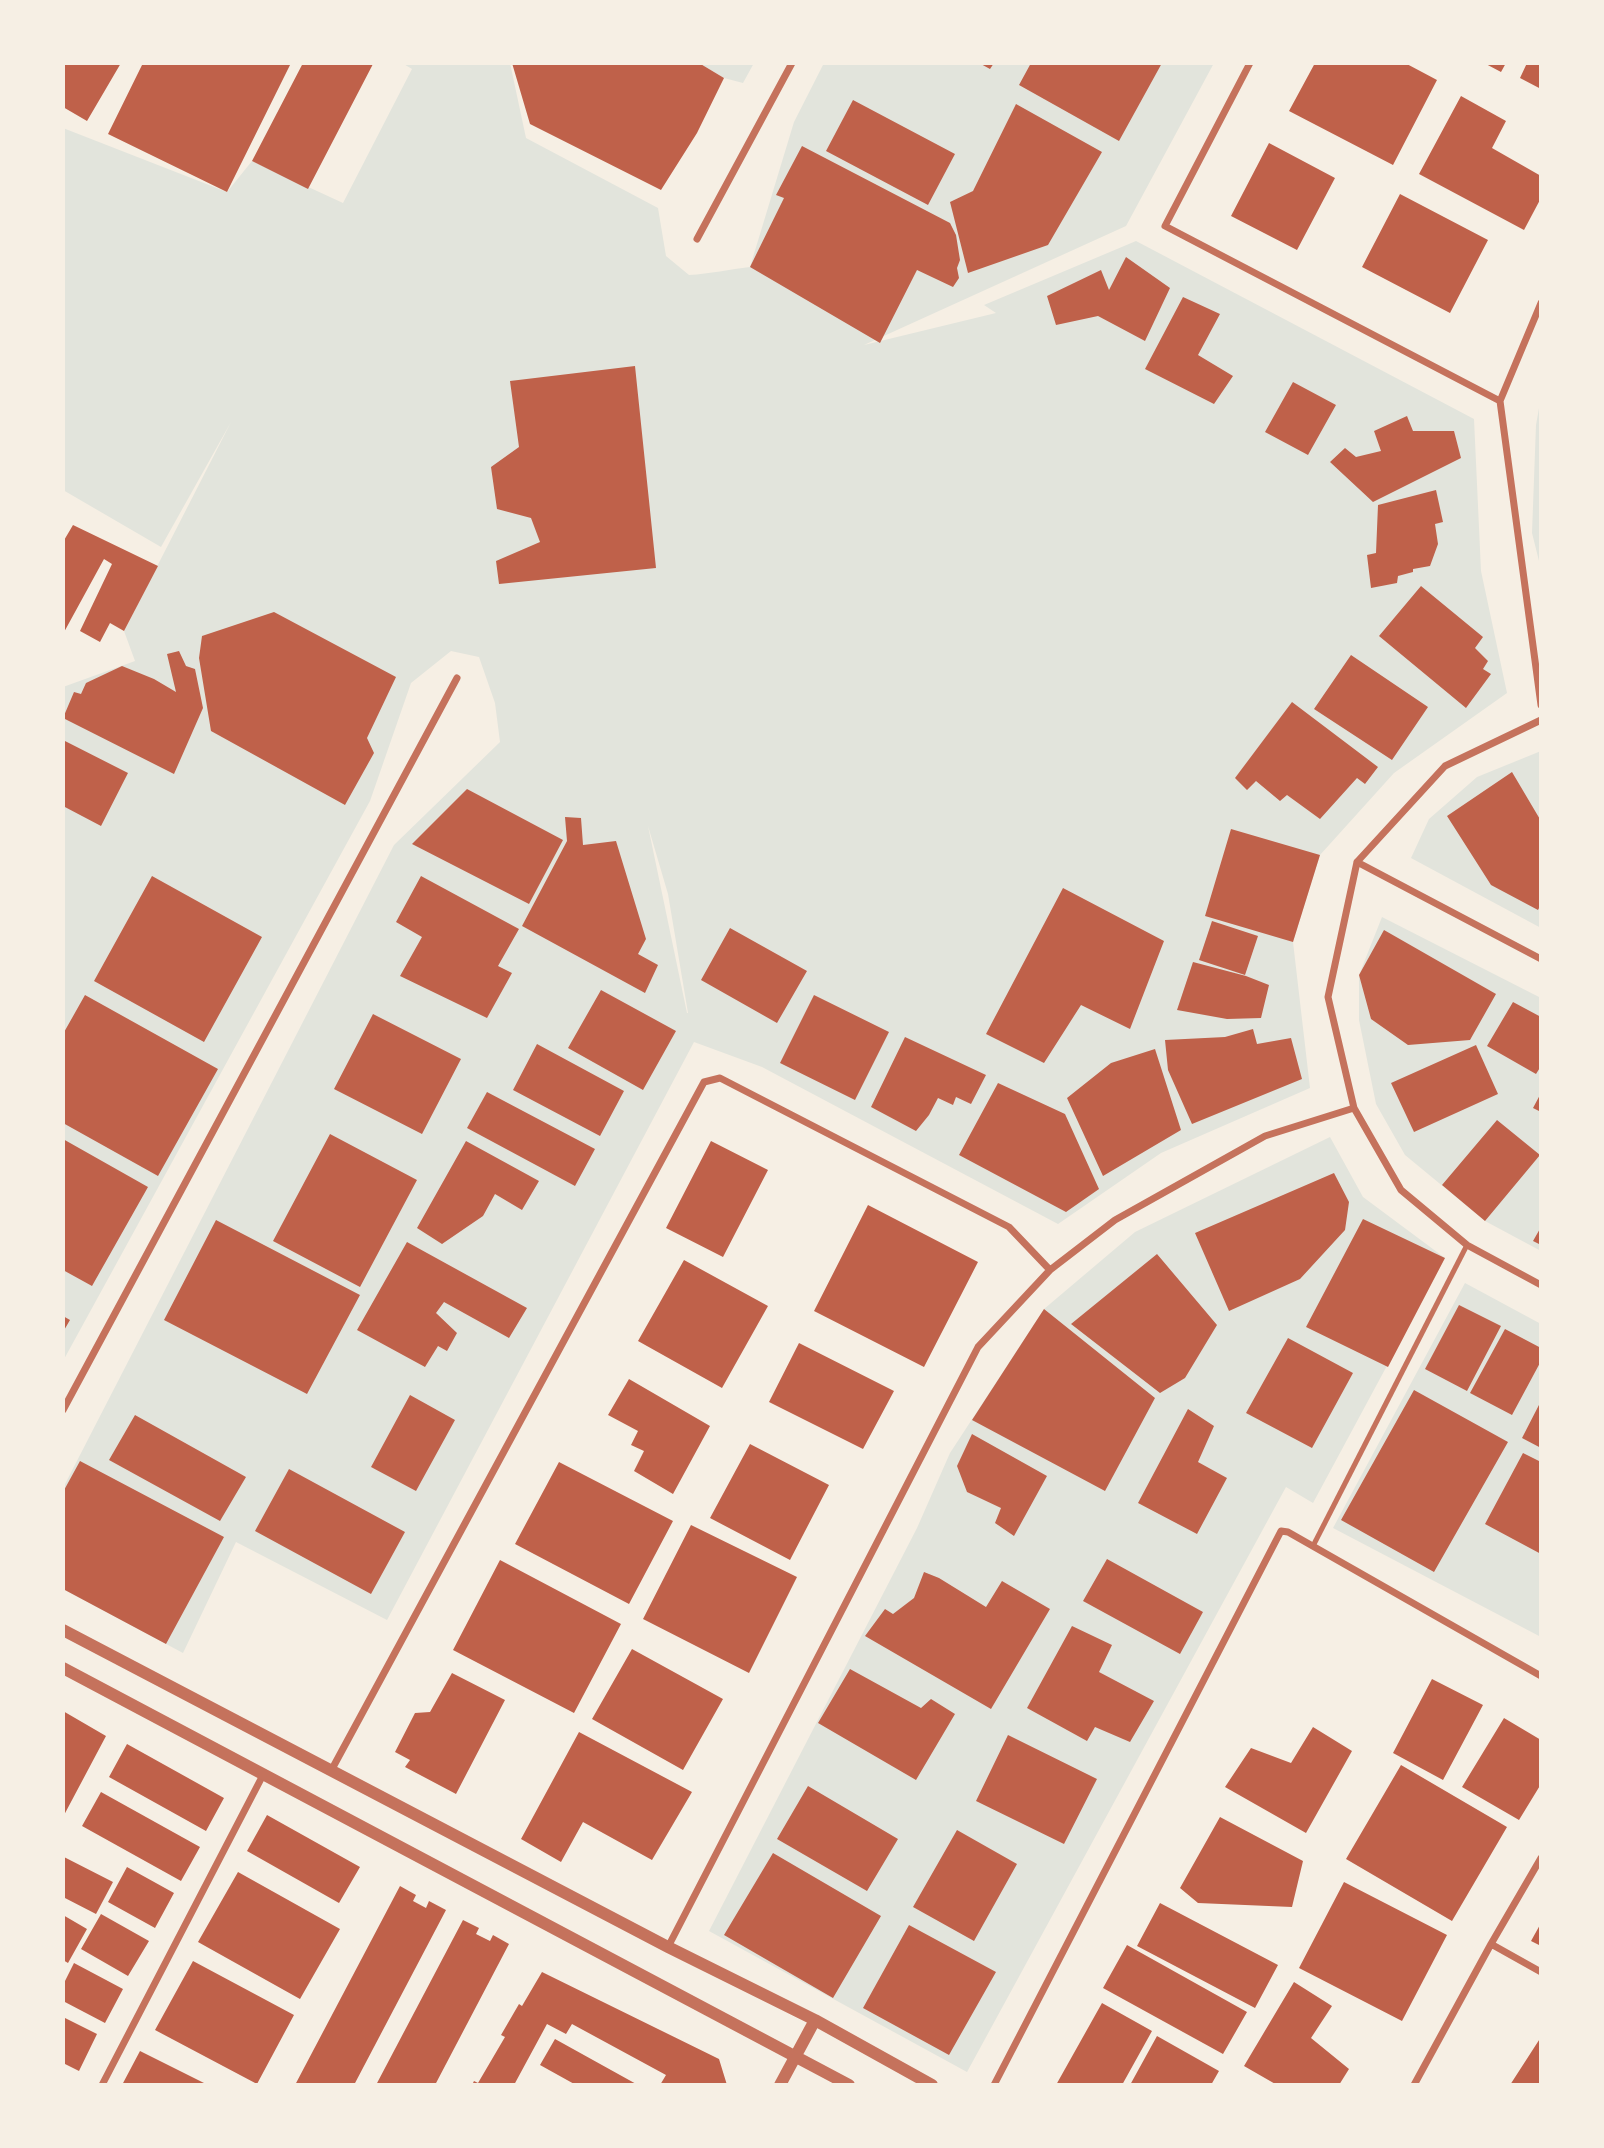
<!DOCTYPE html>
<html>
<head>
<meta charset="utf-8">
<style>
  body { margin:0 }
  #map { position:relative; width:1604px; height:2148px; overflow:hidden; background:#f6efe4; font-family:Figtree,sans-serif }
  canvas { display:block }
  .frame { position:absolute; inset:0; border:65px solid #f6efe4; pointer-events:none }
</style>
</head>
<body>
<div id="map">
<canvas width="1604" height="2148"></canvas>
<div class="frame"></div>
</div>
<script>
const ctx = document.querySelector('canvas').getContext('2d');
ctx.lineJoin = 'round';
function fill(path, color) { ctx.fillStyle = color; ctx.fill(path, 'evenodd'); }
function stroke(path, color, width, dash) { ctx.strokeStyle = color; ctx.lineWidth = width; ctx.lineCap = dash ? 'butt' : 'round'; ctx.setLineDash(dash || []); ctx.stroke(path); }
fill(new Path2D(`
  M402 63H510L526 138 658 208 666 256 689 275C710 274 730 269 750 267L794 122 824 63H1214L1126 226 864 345 996 313 984 305 1136 241 1474 419 1481 571 1507 693 1394 773 1320 855 1293 942 1310 1088 1161 1153 1058 1224 762 1067 694 1042 387 1620 236 1542 183 1653 63 1589V1488L394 845 500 742 495 703 479 657 451 651 411 683 370 801 63 1361V687L135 661 124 631 231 422 161 547 63 490V128L227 192 252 161 343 203 412 69ZM648 826 668 894 688 1013H687Z
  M699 63H754L743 83 724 78Z
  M1541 397V569L1532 533 1536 425Z
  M1541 751V928L1411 858 1429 819 1477 777Z
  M1382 917 1541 998V1251L1485 1221 1405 1155 1376 1104 1359 1020V975Z
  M1330 1137 1363 1197 1445 1258 1313 1503 1286 1487 967 2072 709 1931 917 1528 950 1453 1044 1309 1135 1232Z
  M1465 1283 1541 1324V1637L1333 1528Z`), '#e2e4dc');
fill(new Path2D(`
  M63 63H121L87 121 63 107Z
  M143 63H291L227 192 108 134Z
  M303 63 373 64 308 189 252 161Z
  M512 63H699L724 78 697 133 661 190 530 124Z
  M979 63H994L990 69Z
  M1031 63H1162L1119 141 1019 85Z
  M1315 63H1405L1437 80 1393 165 1289 111Z
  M1484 63H1506L1501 72Z
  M1527 63H1541V89L1520 78Z
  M1461 96 1506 121 1492 148 1541 176V198L1524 230 1419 174Z
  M853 100 955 154 928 205 826 151Z
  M1016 104 1102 152 1048 245 968 273 950 202 973 191Z
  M1269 143 1335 178 1297 250 1231 216Z
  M802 146 950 223 956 235 960 260 957 268 959 278 953 287 917 270 880 343 750 267 784 198 776 195Z
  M1400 194 1488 240 1450 313 1362 267Z
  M1126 257 1170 288 1145 341 1098 316 1056 325 1047 296 1101 270 1109 290Z
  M1183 297 1220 314 1198 355 1233 376 1214 404 1145 369Z
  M635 366 656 568 499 584 496 561 540 542 531 518 497 509 491 467 519 447 510 381Z
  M1293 382 1336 405 1308 455 1265 432Z
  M1407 416 1413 431H1454L1461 458 1373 502 1330 462 1345 448 1356 457 1381 451 1374 431Z
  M1436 490 1443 522 1435 524 1438 544 1430 566 1413 569V572L1398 576 1397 583 1371 588 1367 555 1376 553 1378 505Z
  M73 525 158 566 124 631 110 623 100 642 80 631 112 564 104 559 63 634V542Z
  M1421 586 1483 637 1475 648 1488 661 1483 669 1491 674 1466 708 1379 636Z
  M274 612 396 677 367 738 374 753 345 805 211 731 199 658 202 636Z
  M179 651 186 666 195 669 203 708 174 774 63 718 74 692 81 694 86 683 122 666 154 679 176 692 167 654Z
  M1351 655 1428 707 1392 760 1314 709Z
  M1292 702 1378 767 1365 784 1357 778 1320 819 1287 795 1280 801 1256 781 1247 790 1235 778Z
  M63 740 128 773 101 826 63 806Z
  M1512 772 1541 821V904L1538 910 1491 885 1447 816Z
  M467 789 563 840 529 904 412 844Z
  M565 817 581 818 583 845 616 841 646 939 638 954 658 965 645 993 522 926 567 841Z
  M1231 829 1320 855 1293 942 1205 916Z
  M152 876 262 937 204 1042 94 981Z
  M421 876 519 929 498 966 512 973 487 1018 400 976 422 937 396 922Z
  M1063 888 1164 941 1130 1029 1081 1005 1044 1063 986 1034Z
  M1212 921 1258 936 1245 975 1199 960Z
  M730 928 807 971 777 1023 701 980Z
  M1384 930 1496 994 1470 1040 1408 1045 1371 1019 1359 975Z
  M1193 962 1246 976 1269 985 1261 1018 1227 1019 1177 1010Z
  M601 990 676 1031 643 1090 568 1048Z
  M85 995 218 1069 158 1176 63 1123V1034Z
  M814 995 889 1032 855 1100 780 1063Z
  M1513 1002 1541 1017V1066L1536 1074 1487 1046Z
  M373 1014 461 1059 422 1134 334 1089Z
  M1253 1029 1257 1044 1291 1038 1302 1079 1192 1124 1168 1070 1165 1040 1225 1037Z
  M905 1037 986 1075 971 1104 956 1097 953 1105 938 1098 929 1115 916 1131 871 1107Z
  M537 1044 624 1091 600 1136 513 1090Z
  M1476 1045 1498 1094 1414 1132 1391 1083Z
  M1155 1049 1181 1130 1103 1176 1067 1098 1111 1063Z
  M998 1083 1065 1114 1099 1189 1066 1212 959 1155Z
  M487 1092 595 1149 575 1186 467 1128Z
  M1541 1093V1112L1533 1108Z
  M1497 1120 1540 1155 1485 1221 1442 1185Z
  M330 1134 417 1180 360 1287 273 1241Z
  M63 1139 148 1187 92 1286 63 1270Z
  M466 1141 539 1181 522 1210 495 1194 483 1216 442 1244 417 1228Z
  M711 1141 768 1170 723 1257 666 1228Z
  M1334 1173 1349 1202 1345 1230 1300 1279 1229 1311 1195 1233Z
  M868 1205 978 1262 924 1367 814 1311Z
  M1363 1219 1445 1258 1388 1367 1306 1327Z
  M216 1220 360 1295 307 1394 164 1320Z
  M1541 1227V1245L1533 1241Z
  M407 1242 527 1308 509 1338 444 1302 436 1313 457 1333 447 1351 438 1346 425 1367 357 1330Z
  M1157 1254 1217 1325 1185 1378 1160 1393 1071 1324Z
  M684 1260 768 1306 722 1388 638 1341Z
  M1459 1305 1501 1326 1467 1391 1425 1369Z
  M1044 1309 1155 1398 1105 1491 972 1420Z
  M63 1316 70 1320 63 1332Z
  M1505 1329 1541 1348V1361L1512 1415 1470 1393Z
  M1288 1338 1353 1373 1312 1448 1246 1413Z
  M799 1343 894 1391 863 1449 769 1402Z
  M629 1379 710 1426 673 1494 634 1471 644 1451 631 1445 638 1431 608 1415Z
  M1414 1390 1508 1442 1434 1572 1341 1520Z
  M410 1395 455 1420 416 1491 371 1467Z
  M1541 1401V1448L1522 1438Z
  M1188 1409 1214 1426 1198 1462 1227 1478 1197 1534 1138 1503Z
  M135 1415 246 1477 220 1521 109 1460Z
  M972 1434 1047 1476 1014 1536 995 1523 1001 1508 967 1492 957 1466Z
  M750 1444 829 1485 790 1560 710 1518Z
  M1523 1453 1541 1462V1554L1485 1524Z
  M80 1461 224 1537 166 1644 63 1589V1492Z
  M559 1462 673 1521 629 1604 515 1544Z
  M289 1469 405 1532 371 1594 255 1531Z
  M691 1525 797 1577 749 1673 643 1619Z
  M1107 1559 1203 1612 1180 1654 1083 1601Z
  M500 1560 621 1624 574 1713 453 1650Z
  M924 1572 939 1578 986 1607 1002 1581 1050 1609 991 1709 865 1636 885 1609 893 1614 914 1598Z
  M1072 1626 1112 1645 1099 1672 1154 1701 1130 1742 1095 1727 1087 1741 1027 1708Z
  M632 1649 723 1699 683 1770 592 1719Z
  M850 1669 921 1708 931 1699 955 1714 916 1780 818 1723Z
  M452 1673 505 1700 456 1794 405 1767 410 1760 395 1752 415 1713 430 1712Z
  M1432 1679 1483 1705 1443 1780 1393 1753Z
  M63 1711 106 1736 63 1817Z
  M1504 1718 1541 1740V1784L1519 1820 1462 1787Z
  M1313 1727 1352 1751 1306 1833 1225 1787 1251 1748 1291 1763Z
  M579 1732 692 1792 652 1860 583 1822 561 1862 521 1839Z
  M1008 1735 1097 1779 1064 1844 976 1801Z
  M127 1744 224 1798 206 1831 109 1777Z
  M1401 1765 1507 1827 1452 1921 1346 1859Z
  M808 1786 898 1839 867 1891 777 1839Z
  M101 1792 200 1847 181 1881 82 1826Z
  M267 1815 360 1867 339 1903 247 1851Z
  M1220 1817 1303 1861 1292 1907 1198 1903 1180 1888Z
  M957 1830 1017 1864 974 1941 913 1907Z
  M773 1853 881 1916 833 1998 724 1935Z
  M64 1857 113 1882 96 1914 63 1897Z
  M127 1867 174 1893 155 1928 108 1902Z
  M238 1872 340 1929 300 1999 198 1942Z
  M1344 1882 1447 1935 1402 2021 1299 1968Z
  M400 1886 416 1895 413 1901 426 1908 429 1901 446 1910 354 2085H295Z
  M1160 1903 1278 1965 1255 2008 1137 1946Z
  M101 1914 149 1941 128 1976 81 1949Z
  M63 1915 87 1929 68 1963 63 1960Z
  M463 1920 479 1928 476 1934 490 1941 493 1935 509 1944 435 2085H376Z
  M1541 1923V1946L1531 1941Z
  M909 1925 996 1972 949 2055 863 2008Z
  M1127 1945 1247 2012 1223 2054 1103 1988Z
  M193 1961 294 2015 257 2084 155 2030Z
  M74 1963 123 1989 105 2023 63 2001V1985Z
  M542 1972 719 2059 727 2085H660L666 2075 572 2024 566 2034 547 2024 514 2085H472L474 2081 478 2083 505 2037 501 2035 519 2004 522 2006Z
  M1294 1982 1332 2006 1311 2038 1349 2069 1339 2085H1277L1244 2066Z
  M1102 2003 1152 2031 1122 2085H1056Z
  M63 2017 97 2034 79 2071 63 2063Z
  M1157 2036 1219 2071 1211 2085H1130Z
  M1541 2037V2085H1510Z
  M555 2039 638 2085H576L540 2065Z
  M140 2051 208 2085H122Z`), '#bf614a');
stroke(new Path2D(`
  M1313 1546 1467 1245`), '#c5725c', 5);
stroke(new Path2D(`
  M1250 63 1165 226 1500 401
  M697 239 792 63
  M1541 303 1500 401 1541 705
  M1357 862 1328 997 1354 1108 1401 1190 1467 1245 1541 1285
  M1357 862 1445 766 1541 720
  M1357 862 1541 959
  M63 1410 457 678
  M332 1769 704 1082 720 1078 1009 1227 1050 1270
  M1491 1944 1541 1972
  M668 1947 978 1347 1050 1270 1115 1220 1265 1136 1354 1108
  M102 2085 263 1775
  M994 2085 1281 1531 1288 1532 1541 1676
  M1414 2085 1491 1944 1541 1858`), '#c5725c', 7);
stroke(new Path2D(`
  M63 1630 668 1947 815 2020 932 2085
  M63 1668 849 2085
  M780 2085 815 2020`), '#c5725c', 12);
</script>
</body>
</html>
